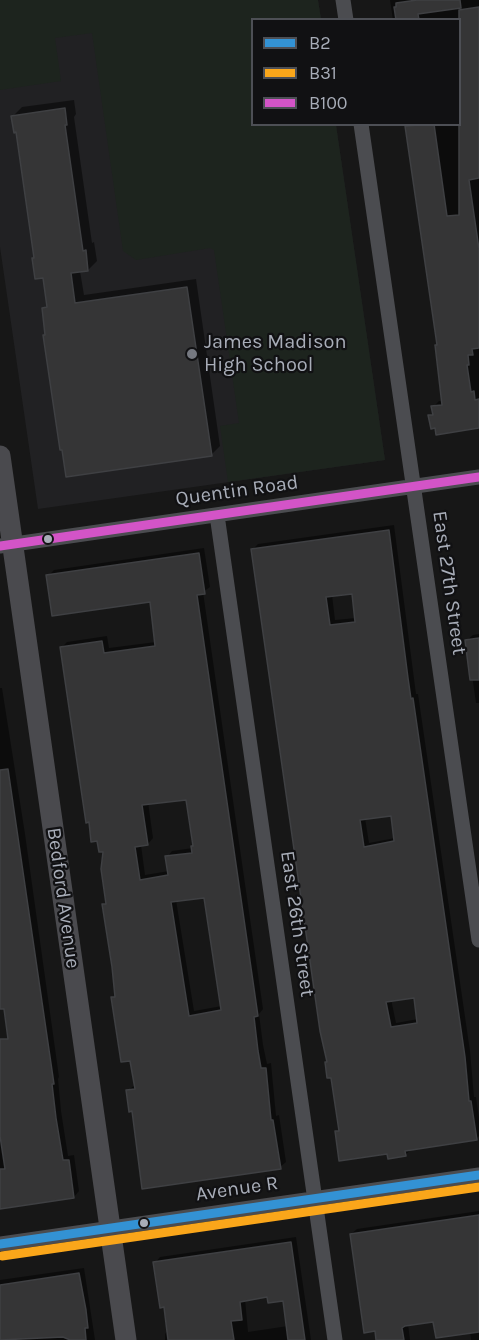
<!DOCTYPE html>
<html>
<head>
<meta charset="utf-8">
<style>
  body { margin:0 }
  #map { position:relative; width:479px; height:1340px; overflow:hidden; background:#171717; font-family:Karla,sans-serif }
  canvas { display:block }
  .legend { position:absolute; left:251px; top:18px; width:210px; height:108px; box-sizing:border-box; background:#111113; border:2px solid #4d4f55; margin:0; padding:8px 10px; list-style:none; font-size:18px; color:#a8adb8 }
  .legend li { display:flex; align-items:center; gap:12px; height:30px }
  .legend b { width:30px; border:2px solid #4d4f55 }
</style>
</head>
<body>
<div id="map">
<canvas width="479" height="1340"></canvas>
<ul class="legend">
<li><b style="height:8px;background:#3392d4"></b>B2</li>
<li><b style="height:8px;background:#faa61a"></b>B31</li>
<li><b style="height:8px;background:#d354c7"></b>B100</li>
</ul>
</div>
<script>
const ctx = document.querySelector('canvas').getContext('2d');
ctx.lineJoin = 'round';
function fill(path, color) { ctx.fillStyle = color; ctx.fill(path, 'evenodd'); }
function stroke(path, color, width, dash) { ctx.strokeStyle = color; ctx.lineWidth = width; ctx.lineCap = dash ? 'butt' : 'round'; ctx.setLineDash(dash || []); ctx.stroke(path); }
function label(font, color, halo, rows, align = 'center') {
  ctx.font = font + ' Karla,sans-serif'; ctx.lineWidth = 4.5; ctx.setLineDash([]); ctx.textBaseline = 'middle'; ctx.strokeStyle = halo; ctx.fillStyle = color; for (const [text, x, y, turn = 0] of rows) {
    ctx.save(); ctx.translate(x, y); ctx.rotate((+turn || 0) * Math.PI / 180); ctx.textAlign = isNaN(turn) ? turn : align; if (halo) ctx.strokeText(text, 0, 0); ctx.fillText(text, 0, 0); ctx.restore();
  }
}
fill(new Path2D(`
  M0 0H318L321 19 252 20V124L336 125 385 460 38 509 0 247Z`), '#212123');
fill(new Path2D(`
  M0 0H318L321 19 252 20V124L336 125 385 460 228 482 220 426 239 423 214 250 210 248 136 260 123 251 92 33 55 38 61 81 0 90Z`), '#1d241e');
fill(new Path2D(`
  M390 0H479V427L430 416 434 412 433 407 439 401H443L438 344 408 124H460V20H393Z
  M74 100 76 114 74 117 92 243 94 242 97 261 88 270 80 271 84 295 196 279 220 446 211 455 43 309 48 304 44 276 36 257 17 131 13 116 22 107Z
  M394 525 413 671 416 694H418L470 1051 474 1097H476L479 1118V1136L476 1139 411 1150 405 1155 388 1152 336 1132 340 1128 328 1061 253 549 258 544ZM353 593 356 618 335 620 332 595ZM392 815 395 838 369 843 365 818ZM416 996 418 1019 396 1023 391 999Z
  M204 548 210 587 203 592 263 1009 259 1014 263 1045 267 1064 271 1063 276 1116 279 1115 286 1162 280 1167 133 1110 127 1091 135 1085 131 1059 113 998 116 995 103 905 107 901 104 850 62 647 67 642 107 636 109 648 156 642 152 600 48 576 54 570ZM187 798 194 845 193 848 172 851 167 857 169 871 145 875 141 845 148 844 153 838 148 802ZM205 896 222 1006 194 1011 176 900Z
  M479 634V706V703H476L467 640 473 635Z
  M0 688H2L25 834 59 1077 58 1079 61 1111 68 1156 74 1155 79 1191 74 1197 0 1208V1052L9 1041 6 1008H0Z
  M479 1211V1340H471L470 1331 435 1321 408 1324 410 1340H377L351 1234 357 1229Z
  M296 1237 311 1340H165V1334L168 1330 165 1306 155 1263 160 1257ZM268 1295 285 1299 288 1326 248 1332 245 1299Z
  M84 1268 95 1340H0V1280Z`), '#0007');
const building = new Path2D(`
  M417 0H460L461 8 418 14 419 20H396L394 7H396V3Z
  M479 7V178L469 180 479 249V348L472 349 473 355H468L469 365H467L471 392 474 391 475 400 479 399V428L436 435 435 428 431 429 428 415H433L431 406 442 405 435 345H437L405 126 434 124 447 216 459 215V10Z
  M65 108 67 125H65L83 251 86 250 88 271 71 273 75 303 187 287 212 456 66 477 62 450H60L43 335H45L42 308 47 307 43 278 35 279 32 258H34L16 132 14 133 11 116Z
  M389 530 408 678 411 699 413 698 465 1057 469 1101H471L477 1140 405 1151 406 1156 388 1159 387 1154 339 1161 335 1131H339L331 1078H327L325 1062H327L320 1031 251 549ZM352 594 355 622 330 625 326 597ZM391 816 394 841 364 847 360 820ZM414 998 417 1023 391 1027 386 1002Z
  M199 553 205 594 197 595 258 1016 254 1017 258 1051 261 1068H266L271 1120H273L281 1169 142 1189 132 1111 129 1112 126 1090 135 1089 130 1061 121 1062 111 997H115L112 967 102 904H106L101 869 103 852H99L97 841 91 842 89 822 86 823 60 647 102 641 104 653 155 646 150 602 52 616 46 575ZM186 800 193 846H191L192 853 165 856 168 875 140 880 135 847 148 845 142 805ZM204 898 221 1010 189 1016 171 902Z
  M479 638V680H470L465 640Z
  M8 769 54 1084H52L56 1118 63 1160H69L74 1198 0 1209V1169H5L0 1136V1039H8L4 1009H0V770Z
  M479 1215V1332L436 1338 433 1322 405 1326 402 1328 404 1340H376L375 1331 364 1333 350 1234Z
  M291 1242 305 1340H288L283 1301 268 1303 267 1297 240 1302 242 1320 231 1321 234 1340H168L164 1307 160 1308 153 1262Z
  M79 1273 86 1310 88 1328H85L86 1340H70L63 1337 0 1340V1285Z`);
fill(building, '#353536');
stroke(building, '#3f4043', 1.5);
stroke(new Path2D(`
  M343 0 346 20
  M361 124 479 940
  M217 515 335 1340
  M0 546 479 477
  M0 1244 479 1175`), '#4b4c50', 15);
stroke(new Path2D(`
  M0 456 126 1340`), '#4a4a4e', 21);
stroke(new Path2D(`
  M0 1244 479 1175`), '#3392d4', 9);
stroke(new Path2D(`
  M2 1256 479 1187`), '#faa61a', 9);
stroke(new Path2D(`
  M0 546 479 477`), '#d354c7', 9);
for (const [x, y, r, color] of [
  [192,354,6,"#757880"],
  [48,539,5,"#a8adb8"],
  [144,1223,5,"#a8adb8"]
]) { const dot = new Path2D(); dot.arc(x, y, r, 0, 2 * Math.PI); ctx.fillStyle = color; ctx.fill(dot); stroke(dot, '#111113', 2); }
label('20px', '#a8adb8', '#111113', [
  ["James Madison",204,342],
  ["High School",204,365]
], 'left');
label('20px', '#a8adb8', '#111113', [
  ["Quentin Road",237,491,-8],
  ["East 27th Street",449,583,82],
  ["Bedford Avenue",63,898,82],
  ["East 26th Street",297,924,82],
  ["Avenue R",237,1189,-8]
]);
</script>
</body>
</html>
